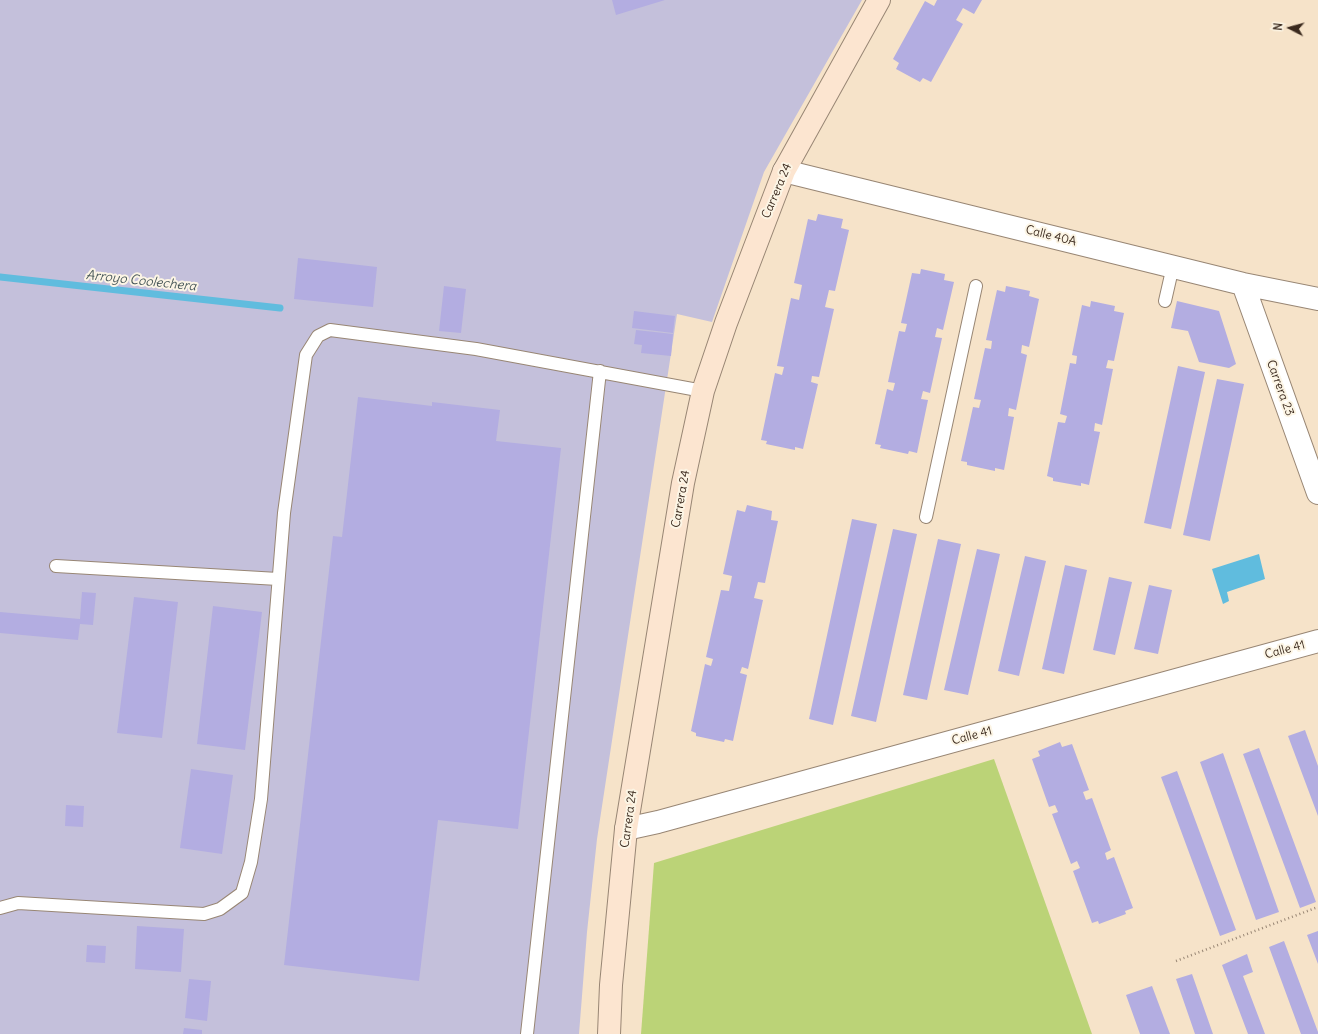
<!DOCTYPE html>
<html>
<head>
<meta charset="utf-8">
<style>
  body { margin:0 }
  #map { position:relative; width:1318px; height:1034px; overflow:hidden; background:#f6e3c9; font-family:Delius,sans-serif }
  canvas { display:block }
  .north { position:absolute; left:1270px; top:8px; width:40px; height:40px; -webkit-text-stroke:3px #fcf5e5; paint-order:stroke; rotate:276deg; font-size:11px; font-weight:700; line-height:16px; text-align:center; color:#3b2a1e }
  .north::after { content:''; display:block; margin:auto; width:14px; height:18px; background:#3b2a1e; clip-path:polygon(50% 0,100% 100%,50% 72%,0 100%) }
</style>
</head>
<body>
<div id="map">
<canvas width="1318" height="1034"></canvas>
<div class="north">N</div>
</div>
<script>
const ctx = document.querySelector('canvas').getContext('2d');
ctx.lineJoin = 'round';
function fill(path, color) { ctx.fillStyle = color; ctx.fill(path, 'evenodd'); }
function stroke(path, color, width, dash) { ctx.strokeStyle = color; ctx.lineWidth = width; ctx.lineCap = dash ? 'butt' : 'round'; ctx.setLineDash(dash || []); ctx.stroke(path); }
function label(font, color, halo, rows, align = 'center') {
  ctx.font = font + ' Delius,sans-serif'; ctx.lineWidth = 4; ctx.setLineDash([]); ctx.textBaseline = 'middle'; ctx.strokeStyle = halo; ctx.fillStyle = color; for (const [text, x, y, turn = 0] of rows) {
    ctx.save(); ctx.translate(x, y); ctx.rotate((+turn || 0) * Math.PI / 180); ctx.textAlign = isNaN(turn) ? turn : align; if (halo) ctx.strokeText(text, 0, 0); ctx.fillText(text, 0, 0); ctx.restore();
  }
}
fill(new Path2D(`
  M0 0H862L764 172 712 322 677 314 597 839 587 932 579 1034H0Z`), '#c4c0db');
fill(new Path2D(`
  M994 759 1092 1034H641L654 863Z`), '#bbd377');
fill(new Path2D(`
  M1259 554 1265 579 1227 592 1229 601 1223 604 1212 569Z`), '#60bcde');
stroke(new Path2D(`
  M0 277 280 308`), '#60bcde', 7);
fill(new Path2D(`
  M612 0H665L616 15Z
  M937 0H982L974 14 963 8 956 20 963 24 931 82 923 78 920 82 896 69 899 63 893 59 925 1 934 6Z
  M818 214 843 219 841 228 849 230 835 291 829 290 825 307 834 309 819 377 812 376 811 382 818 384 803 449 795 447V450L766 444 767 441 761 440 775 373 782 375 784 367 777 366 791 298 799 300 802 285 794 283 808 219 816 221Z
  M298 258 377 267 373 307 294 299Z
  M921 269 945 274 944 280 954 282 943 330 937 328 935 337 942 338 930 393 923 391 921 399 928 400 917 453 909 451 908 454 880 448 881 445 875 444 887 389 893 391 895 383 888 382 899 331 905 332 907 324 901 323 912 273 920 274Z
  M444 286 466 289 461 333 439 331Z
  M1006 286 1030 291 1029 296 1039 299 1029 347 1022 345 1021 353 1027 355 1016 410 1009 408 1008 416 1014 417 1004 470 995 468V471L967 465V462L961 461 973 407 979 408 981 400 974 399 985 348 991 349 992 341 986 340 997 290 1005 292Z
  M1091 301 1115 306 1114 311 1124 313 1114 361 1108 360 1106 368 1113 369 1102 425 1095 423 1094 431 1100 432 1089 485 1081 483V486L1053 481V478L1047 476 1058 422 1065 423 1067 416 1060 414 1070 363 1076 364 1077 356 1072 355 1082 305 1090 307Z
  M1177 301 1219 311 1236 364 1229 368 1199 362 1188 331 1171 328Z
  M634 311 675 316 673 333 632 328Z
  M636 330 673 334 671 356 641 353 642 345 634 344Z
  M1178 366 1205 372 1171 529 1144 523Z
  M1217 379 1244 384 1210 541 1183 535Z
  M358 397 432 406V402L500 410 496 441 561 448 518 829 438 820 419 981 284 965 333 536 342 537Z
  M747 505 772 511 771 520 778 521 765 583 758 582 754 598 763 600 748 669 742 667 740 673 747 675 733 741 725 739 724 742 696 736V733L691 731 705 664 711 666 713 659 706 657 721 590 729 591 732 576 723 574 737 510 745 512Z
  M852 519 877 524 833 725 809 719Z
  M893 529 917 534 876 722 851 716Z
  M938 539 961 544 927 700 903 695Z
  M977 549 1000 554 968 695 944 690Z
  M1025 556 1046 561 1019 676 998 671Z
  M1065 565 1087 570 1064 674 1042 669Z
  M1109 577 1132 582 1115 655 1093 650Z
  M1149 585 1172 590 1158 654 1134 649Z
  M82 592 96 593 93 625 80 624 78 640 0 633V612L80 619Z
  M134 597 178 602 162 738 117 733Z
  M213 606 262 612 245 750 197 744Z
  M1305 730 1318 766V816L1288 736Z
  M1060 742 1062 747 1072 744 1089 790 1083 792 1086 800 1092 798 1111 850 1105 853 1107 860 1114 857 1133 908 1125 911 1126 914 1099 924 1098 921 1092 923 1073 871 1080 868 1077 861 1071 864 1052 814 1058 812 1055 805 1049 807 1032 759 1040 756 1038 751Z
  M1259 748 1316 902 1300 908 1243 754Z
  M1223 753 1279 912 1256 920 1200 762Z
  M191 769 233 775 222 854 180 848Z
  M1177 771 1236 930 1220 936 1161 777Z
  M66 805 84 806 83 827 65 826Z
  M137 926 184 929 181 972 135 969Z
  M1318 931V964L1307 935Z
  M1284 941 1318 1032V1034H1301L1269 947Z
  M87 945 106 946 105 963 86 962Z
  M1247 954 1253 972 1243 976 1265 1034H1248L1222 965Z
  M1192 974 1213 1034H1195L1176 979Z
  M189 979 211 981 207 1021 185 1018Z
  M1152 986 1170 1034H1140L1126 995Z
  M184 1028 202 1030V1034H183Z`), '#b3ade1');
const lane = new Path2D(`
  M1165 301 1173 266
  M926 517 976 286
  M56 566 278 579
  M0 908 18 903 204 914 220 909 242 893 251 862 261 799 284 513 306 355 318 336 330 330 476 349 703 391
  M527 1034 600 371`);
const street = new Path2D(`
  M784 171 1243 284 1318 299
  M1243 284 1318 493
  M626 829 658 822 1318 641`);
const secondary = new Path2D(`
  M609 1034 611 985 626 829 683 483 703 391 726 323 784 171 879 0`);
stroke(lane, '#988674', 14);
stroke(street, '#988674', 24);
stroke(secondary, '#988674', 24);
stroke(new Path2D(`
  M1176 961 1318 907`), '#988674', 2.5, [1, 3]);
stroke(lane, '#fff', 12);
stroke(street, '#fff', 22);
stroke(secondary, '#fce5d0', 22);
label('12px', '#3b2a1e', '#fcf5e5', [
  ["Carrera 24",777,191,-67],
  ["Calle 40A",1051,236,14],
  ["Carrera 23",1280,388,70],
  ["Carrera 24",681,499,-80],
  ["Calle 41",1285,650,-15],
  ["Calle 41",972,736,-15],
  ["Carrera 24",629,819,-82]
]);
label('italic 13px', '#465658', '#fcf5e5', [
  ["Arroyo Coolechera",141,281,6]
]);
</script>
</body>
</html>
